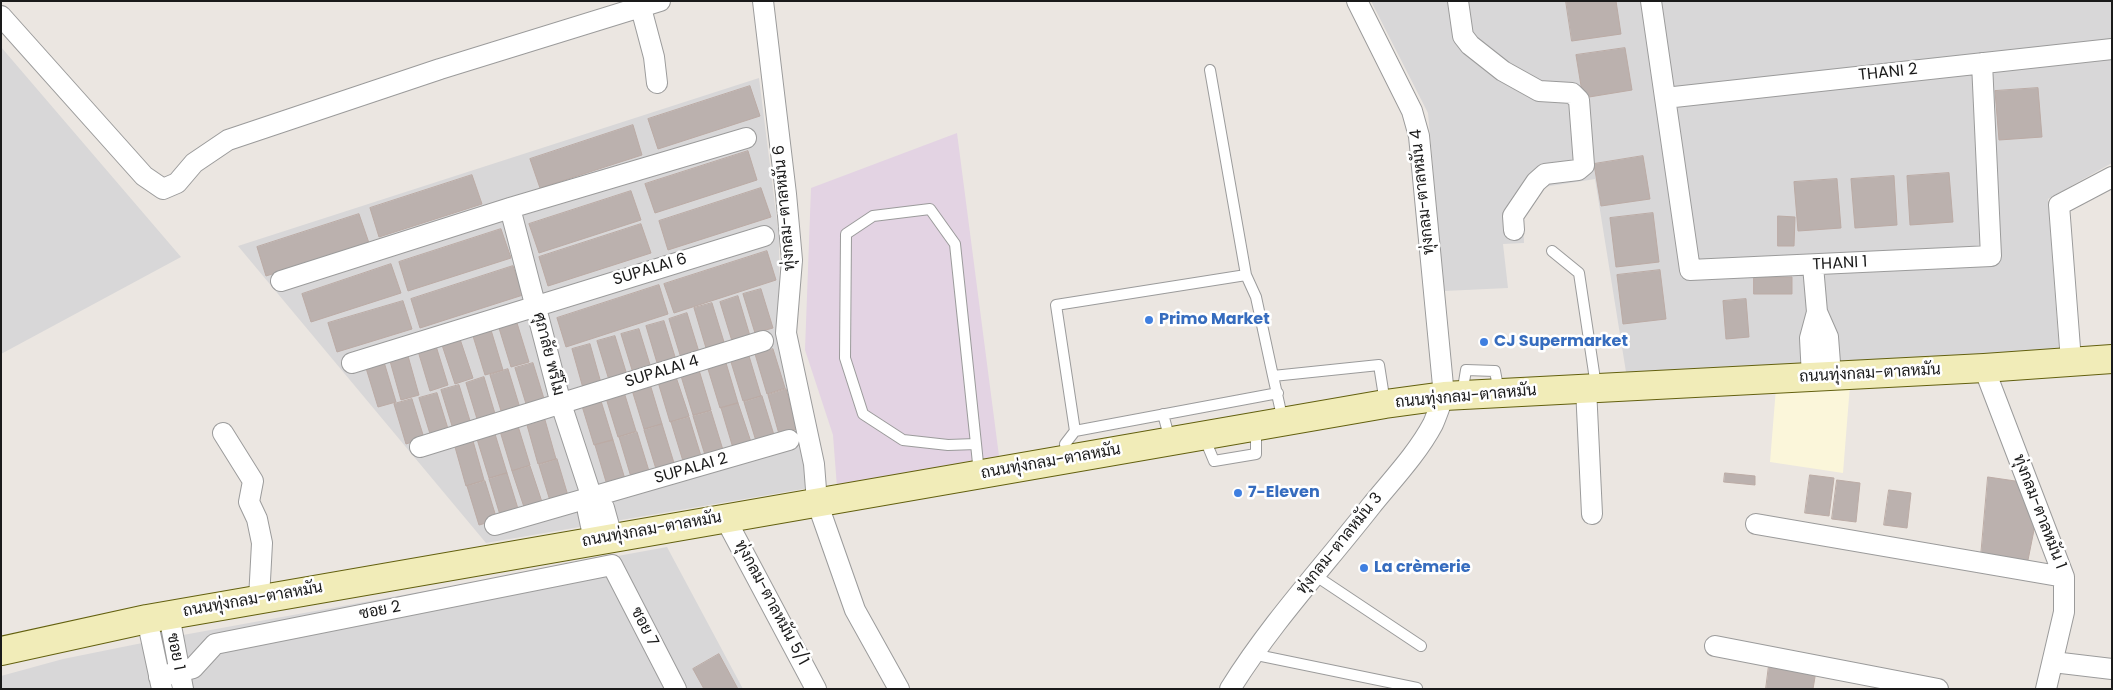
<!DOCTYPE html>
<html>
<head>
<meta charset="utf-8">
<style>
  body { margin:0 }
  #map { position:relative; width:2113px; height:690px; overflow:hidden; background:#ebe6e1; font-family:Poppins,sans-serif }
  canvas { display:block }
  .frame { position:absolute; inset:0; border:2px solid #1a1a1a; pointer-events:none }
</style>
</head>
<body>
<div id="map">
<canvas width="2113" height="690"></canvas>
<div class="frame"></div>
</div>
<script>
const ctx = document.querySelector('canvas').getContext('2d');
ctx.lineJoin = 'round';
function fill(path, color) { ctx.fillStyle = color; ctx.fill(path, 'evenodd'); }
function stroke(path, color, width, dash) { ctx.strokeStyle = color; ctx.lineWidth = width; ctx.lineCap = dash ? 'butt' : 'round'; ctx.setLineDash(dash || []); ctx.stroke(path); }
function label(font, color, halo, rows, align = 'center') {
  ctx.font = font + ' Poppins,Sarabun,sans-serif'; ctx.lineWidth = 5; ctx.setLineDash([]); ctx.textBaseline = 'middle'; ctx.strokeStyle = halo; ctx.fillStyle = color; for (const [text, x, y, turn = 0] of rows) {
    ctx.save(); ctx.translate(x, y); ctx.rotate((+turn || 0) * Math.PI / 180); ctx.textAlign = isNaN(turn) ? turn : align; if (halo) ctx.strokeText(text, 0, 0); ctx.fillText(text, 0, 0); ctx.restore();
  }
}
fill(new Path2D(`
  M1371 1H2112V163L2048 199 2059 349 1830 363 1626 372 1595 179 1544 187 1523 214 1524 243 1503 244 1508 288 1444 291 1428 113Z
  M1 47 181 257 1 354Z
  M759 78 779 237 780 332 809 488 486 543 238 246Z
  M667 547 743 689H1V676L63 659 172 637Z`), '#d8d7d8');
fill(new Path2D(`
  M957 133 999 456 837 487 833 435 805 350 811 188Z`), '#e3d3e3');
fill(new Path2D(`
  M1850 385 1843 473 1770 462 1776 388Z`), '#fbf6da');
const building = new Path2D(`
  M1566 1H1616L1621 34 1572 41Z
  M1625 48 1632 90 1583 98 1576 55Z
  M750 86 760 116 658 149 648 119Z
  M2038 88 2042 137 1999 140 1995 91Z
  M633 125 642 155 540 188 530 159Z
  M748 151 757 180 655 213 645 184Z
  M1643 156 1650 199 1601 206 1594 164Z
  M1949 173 1953 222 1910 225 1907 176Z
  M472 175 482 204 379 237 370 208Z
  M1894 176 1897 225 1855 228 1851 179Z
  M1837 179 1841 228 1798 231 1794 182Z
  M761 188 771 217 668 250 659 221Z
  M631 191 641 220 539 253 529 224Z
  M1653 213 1659 262 1616 267 1610 218Z
  M359 214 369 243 266 276 257 247Z
  M1778 216 1795 217 1794 246H1778Z
  M641 224 651 253 548 286 539 257Z
  M501 229 511 258 408 291 399 262Z
  M767 251 776 280 674 313 664 284Z
  M391 264 401 293 311 322 302 294Z
  M513 266 523 295 420 328 411 299Z
  M1660 270 1666 319 1623 324 1617 275Z
  M1754 277H1792V294H1754Z
  M659 285 668 314 566 347 557 318Z
  M761 289 773 328 755 333 743 294Z
  M738 296 750 336 732 341 720 302Z
  M1746 299 1749 337 1726 339 1723 301Z
  M403 301 412 329 337 352 328 323Z
  M712 303 724 342 706 348 694 308Z
  M687 313 699 352 681 358 669 319Z
  M664 321 676 360 658 366 646 326Z
  M517 323 529 362 511 367 499 328Z
  M639 329 651 368 633 373 621 334Z
  M491 330 503 370 485 375 473 336Z
  M615 336 627 375 609 380 597 341Z
  M460 339 473 378 455 384 442 345Z
  M590 344 601 383 583 388 572 349Z
  M436 346 448 385 430 391 418 351Z
  M773 349 785 388 767 394 755 354Z
  M408 356 419 395 401 400 390 361Z
  M749 356 761 396 743 401 731 362Z
  M384 362 396 402 378 407 366 368Z
  M533 363 545 402 527 407 515 368Z
  M726 363 738 403 720 408 708 369Z
  M508 369 520 408 502 414 490 375Z
  M699 370 711 410 693 415 681 376Z
  M484 377 496 417 478 422 466 383Z
  M676 377 689 416 670 422 658 382Z
  M650 384 662 424 644 429 632 390Z
  M459 385 471 424 453 429 441 390Z
  M786 389 797 429 779 434 768 395Z
  M624 392 636 431 618 437 606 398Z
  M437 393 449 432 431 437 419 398Z
  M762 396 774 435 756 441 744 402Z
  M412 399 424 438 406 444 394 404Z
  M601 401 613 440 594 445 582 406Z
  M738 403 751 442 733 448 721 408Z
  M711 411 723 450 705 455 693 416Z
  M689 417 701 456 683 461 671 422Z
  M545 420 556 459 538 464 527 425Z
  M662 424 674 463 656 469 644 430Z
  M518 426 530 465 512 471 500 431Z
  M637 432 649 471 631 477 619 437Z
  M495 434 507 473 489 478 477 439Z
  M613 440 625 479 607 485 595 445Z
  M473 441 484 480 466 486 455 447Z
  M557 459 569 499 551 504 539 465Z
  M530 466 543 505 525 510 512 471Z
  M507 473 519 512 501 518 489 479Z
  M1725 473 1755 476V485L1724 482Z
  M1810 475 1834 478 1829 516 1805 513Z
  M1988 477 2022 482 2035 525 2027 565 1981 556Z
  M1837 480 1860 483 1856 522 1832 519Z
  M485 481 497 520 479 525 467 486Z
  M1889 490 1911 493 1907 528 1884 525Z
  M719 654 738 689H704L693 669Z
  M1769 665 1816 671 1813 689H1766Z`);
fill(building, '#bbb1ae');
stroke(building, '#bbaba5', 1);
const lane = new Path2D(`
  M1210 70 1246 275
  M1552 251 1579 273 1596 386
  M1273 376 1283 421
  M1462 394 1466 370 1495 371 1499 392
  M1163 414 1170 440
  M1075 431 1278 393
  M1204 437 1214 461 1256 454V428
  M976 444 948 445 903 440 863 414 845 358 846 234 873 216 930 209 955 244 976 444 979 473
  M1067 457 1065 444 1075 431 1056 305 1246 275 1256 297 1273 376 1379 365 1385 403
  M1316 576 1421 646
  M1252 654 1417 688`);
const street = new Path2D(`
  M763 1 786 194 792 260 786 333 814 464 817 502 855 610 899 689
  M1458 1 1463 36 1470 45 1503 71 1539 91 1572 93 1579 100 1584 165 1578 170 1545 174 1536 182 1513 216 1514 230
  M1651 1 1690 270 1991 256 1982 63
  M641 8 654 57 657 83
  M1 16 144 176 163 189 177 183 194 163 228 140 440 69 660 1
  M1665 98 2112 49
  M510 208 561 404 592 498 604 508 612 537
  M281 281 510 208 746 138
  M1817 312 1828 337 1831 376
  M2071 361 2059 205 2112 177
  M352 363 764 236
  M1984 368 2064 577V612L2046 689
  M1812 377 1810 338 1817 312 1813 266
  M1586 388 1592 514
  M223 433 253 481 249 502 257 519 262 543 259 599
  M420 447 763 341
  M592 498 588 512 594 540
  M725 518 816 689
  M1756 524 2064 577
  M495 525 789 440
  M169 615 183 689
  M147 619 162 689
  M1715 646 1938 689
  M2053 662 2112 669
  M159 677 193 668 215 644 612 565 676 689
  M1230 689C1271 623 1324 566 1371 506 1392 480 1417 454 1433 424 1437 415 1440 405 1444 396L1419 136 1412 111 1357 1`);
const secondary = new Path2D(`
  M1 651 147 619 1385 404 1444 396 1984 368 2112 359`);
stroke(lane, '#9b9b9b', 12);
stroke(street, '#9b9b9b', 22);
stroke(secondary, '#63600f', 30);
stroke(lane, '#fff', 10);
stroke(street, '#fff', 20);
stroke(secondary, '#f1ecb8', 28);
for (const [x, y, r, color] of [
  [1149,320,5,"#3f7fe0"],
  [1484,342,5,"#3f7fe0"],
  [1238,493,5,"#3f7fe0"],
  [1364,568,5,"#3f7fe0"]
]) { const dot = new Path2D(); dot.arc(x, y, r, 0, 2 * Math.PI); ctx.fillStyle = color; ctx.fill(dot); stroke(dot, '#fff', 2); }
label('16px', '#1a1a1a', '#fff', [
  ["THANI 2",1888,73,-6],
  ["ทุ่งกลม-ตาลหมัน 4",1423,192,-96],
  ["ทุ่งกลม-ตาลหมัน 6",785,208,-95],
  ["THANI 1",1840,264,-3],
  ["SUPALAI 6",650,270,-17],
  ["ศุภาลัย พรีโม",548,354,76],
  ["SUPALAI 4",662,372,-17],
  ["ถนนทุ่งกลม-ตาลหมัน",1870,374,-3],
  ["ถนนทุ่งกลม-ตาลหมัน",1466,397,-5],
  ["ถนนทุ่งกลม-ตาลหมัน",1051,462,-10],
  ["SUPALAI 2",691,469,-16],
  ["ทุ่งกลม-ตาลหมัน 1",2039,512,69],
  ["ถนนทุ่งกลม-ตาลหมัน",652,530,-10],
  ["ทุ่งกลม-ตาลหมัน 3",1340,544,-51],
  ["ถนนทุ่งกลม-ตาลหมัน",253,600,-10],
  ["ทุ่งกลม-ตาลหมัน 5/1",771,603,62],
  ["ซอย 2",380,611,-11],
  ["ซอย 7",644,627,63],
  ["ซอย 1",175,652,79]
]);
label('bold 16px', '#366cbe', '#fff', [
  ["Primo Market",1159,320],
  ["CJ Supermarket",1494,342],
  ["7-Eleven",1248,493],
  ["La crèmerie",1374,568]
], 'left');
</script>
</body>
</html>
